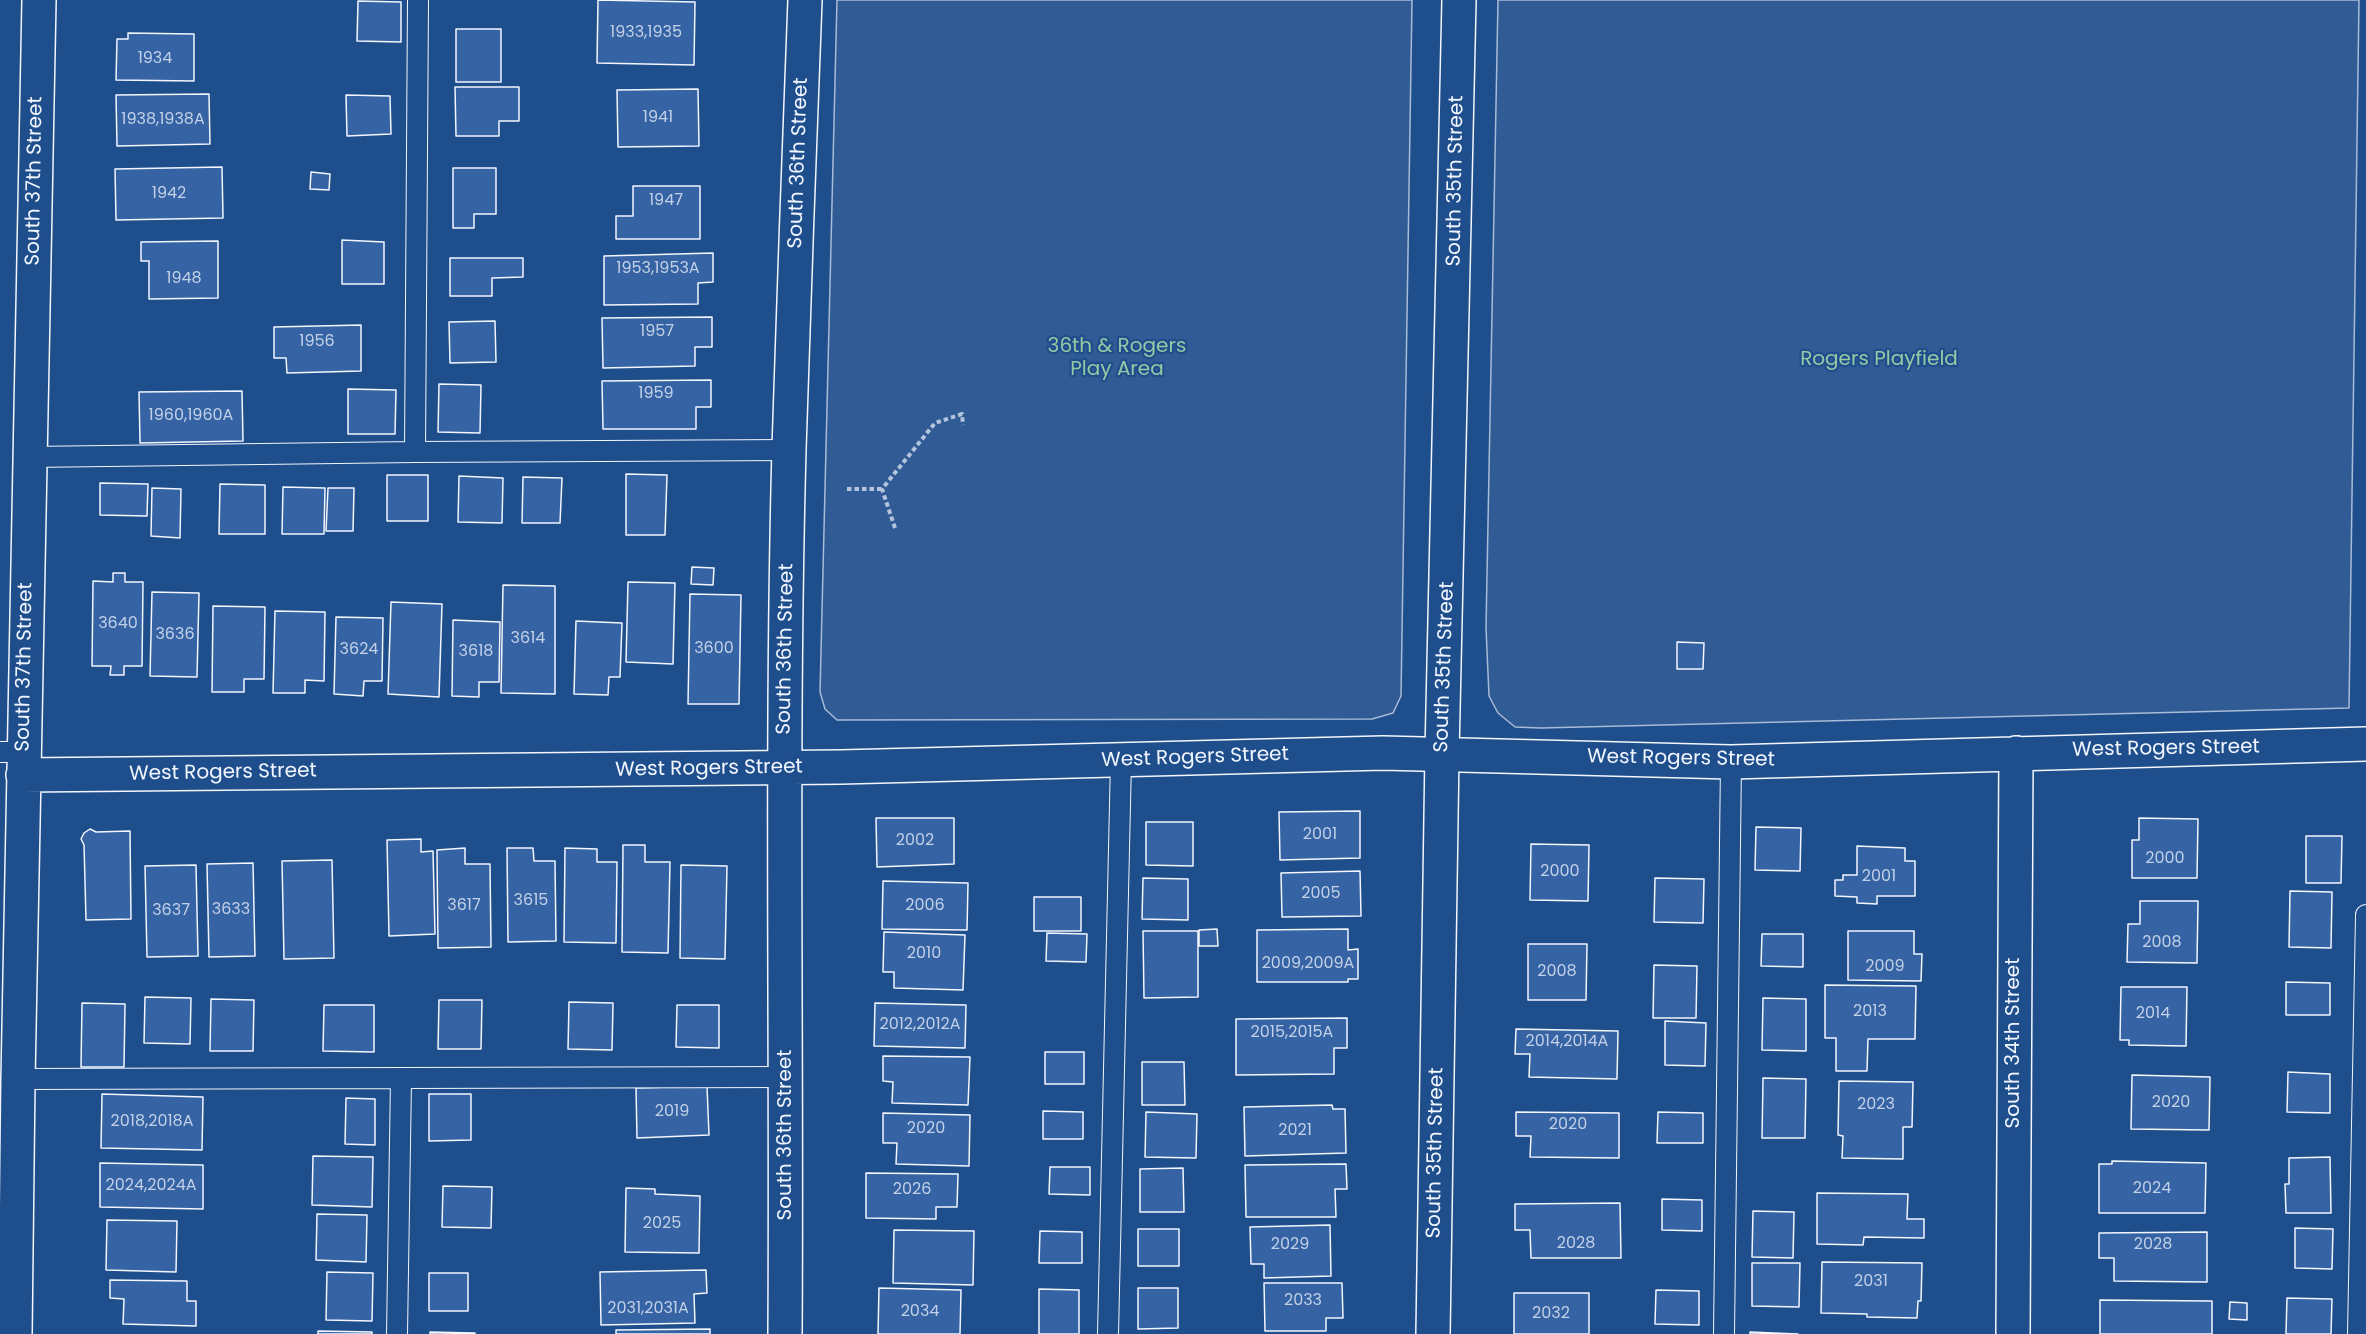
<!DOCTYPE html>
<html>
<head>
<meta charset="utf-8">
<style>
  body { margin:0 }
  canvas { display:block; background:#1f4e8c }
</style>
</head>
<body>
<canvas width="2366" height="1334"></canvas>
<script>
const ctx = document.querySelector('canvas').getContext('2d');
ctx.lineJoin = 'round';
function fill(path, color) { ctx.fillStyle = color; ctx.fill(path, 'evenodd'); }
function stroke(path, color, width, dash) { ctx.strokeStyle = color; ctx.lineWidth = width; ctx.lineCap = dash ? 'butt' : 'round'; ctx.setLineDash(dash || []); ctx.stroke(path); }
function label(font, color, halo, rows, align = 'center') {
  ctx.font = font + ' Poppins,sans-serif'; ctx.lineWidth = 4.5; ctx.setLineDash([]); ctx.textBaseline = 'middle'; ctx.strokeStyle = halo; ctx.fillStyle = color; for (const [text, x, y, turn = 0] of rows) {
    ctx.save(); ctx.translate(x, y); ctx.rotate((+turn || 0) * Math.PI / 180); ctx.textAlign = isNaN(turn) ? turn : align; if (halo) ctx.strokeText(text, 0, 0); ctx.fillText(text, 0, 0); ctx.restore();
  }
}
const built = new Path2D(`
  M837 0H1412L1401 696 1393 713 1372 719 837 720 825 709 820 692Z
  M1498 0H2359L2349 708 1541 728 1515 727 1498 713 1489 696 1486 628Z`);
fill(built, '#305b95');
stroke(built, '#a8bbd7', 1.5);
const building = new Path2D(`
  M598 0 695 2 694 65 597 63Z
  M358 1 401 2V42L357 41Z
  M456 29H501V82H456Z
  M128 33 194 34V81L116 80 117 39H128Z
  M455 87H519V121H499V136H456Z
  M698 89 699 146 618 147 617 90Z
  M209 94 210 144 117 146 116 95Z
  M346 95 390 96 391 134 347 136Z
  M222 167 223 218 116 220 115 169Z
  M453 168H496V214H474V228H453Z
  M311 172 330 174 329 190 310 189Z
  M633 186H700V239H616V216H633Z
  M342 240 384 242V284H342Z
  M218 241V298L149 299V261H141V242Z
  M713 253V282L698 283V304L604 305V256Z
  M450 258H523V277L492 278V296H450Z
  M712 317V347H695V366L603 368 602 318Z
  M495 321 496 362 450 363 449 322Z
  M361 325V371L287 373 286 358H274V327Z
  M711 380V407H696V429H603L602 381Z
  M439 384 481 385 480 433 438 432Z
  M348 389 396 390 395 434H348Z
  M242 391 243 441 140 443 139 392Z
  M626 474 667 475 665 535H626Z
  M387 475H428V521H387Z
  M459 476 503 478 502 523 458 522Z
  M523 477 562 478 560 523H522Z
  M100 483 148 484 147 516 100 515Z
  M220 484 265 485V534H219Z
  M283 487 325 488 324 534H282Z
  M152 488 181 489 180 538 151 536Z
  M328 488H354L353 531H326Z
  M692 567 714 568 713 585 691 584Z
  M113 573H125V582H143L142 666H124V675H110L111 666H92L93 581 113 582Z
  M628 582 675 583 673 664 626 662Z
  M503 585 555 586V694L501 693Z
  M152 592 199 593 197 677 150 676Z
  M690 594 741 595 739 704H688Z
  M391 602 442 604 439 697 388 694Z
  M213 606 265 607 264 679H244V692H212Z
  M275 611 325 612 324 681 305 680V693H273Z
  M336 617 383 618 382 681H364L363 696 334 694Z
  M453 620 500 622 499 682H479V697L452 696Z
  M576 621 622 623 620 677H609L608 695 574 694Z
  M1677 642 1704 643 1703 669H1677Z
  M1360 811V858L1280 860 1279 812Z
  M876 818H954V864L877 867Z
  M2139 818 2198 819 2197 878H2132V840H2139Z
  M1146 822H1193V866L1146 865Z
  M1756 827 1801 828 1800 871 1755 870Z
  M90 829 96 832 130 831 131 919 86 920 84 845 81 839 84 833Z
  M2306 836H2342L2341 883H2306Z
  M421 839V852L433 851 435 934 389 936 387 840Z
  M1531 844 1589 845 1588 901 1530 900Z
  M623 845H645V862H670L668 953 622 952Z
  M1857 846 1905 848V861H1915V896H1877V904L1857 903V897L1835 896V880H1843V875H1857Z
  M465 848V864H490L491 947 438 948 437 850Z
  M507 848H533L534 861H555L556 941 508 942Z
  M565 848 597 849V862H617L616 943 564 942Z
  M332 860 334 958 284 959 282 861Z
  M253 863 255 956 209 957 207 864Z
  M196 865 198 956 147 957 145 866Z
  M681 865 727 866 725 959 680 958Z
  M1360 871 1361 916 1282 917 1281 873Z
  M1143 878 1188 879V920L1142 919Z
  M1655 878 1704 879 1703 923 1654 922Z
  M883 881 968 883 967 930 882 929Z
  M2290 891 2332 892 2331 948 2289 947Z
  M1034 897H1081V931H1034Z
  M2140 901H2198L2197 963 2127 962 2128 924H2140Z
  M1217 929 1218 946H1199V930Z
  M1348 929V950L1358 949V979H1348V982H1257V930Z
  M1143 931H1198V997L1144 998Z
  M1848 931H1914V954H1922L1921 981 1848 980Z
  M884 932 965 935 963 990 894 988V972H883Z
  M1047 933 1087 934 1086 962 1046 961Z
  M1762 934H1803V967L1761 966Z
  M1528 944H1587L1586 1000H1528Z
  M1654 965 1697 966 1696 1018H1653Z
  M2286 982 2330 983V1015H2286Z
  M1825 985 1916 986 1915 1039H1868L1867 1071H1836V1038H1825Z
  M2121 987H2187L2186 1046 2129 1045V1040H2120Z
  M145 997 191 998 190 1044 144 1043Z
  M1763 998 1806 999V1051L1762 1050Z
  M211 999 254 1000 253 1051H210Z
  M439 1000H482L481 1049H438Z
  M569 1002 613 1003 612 1050 568 1049Z
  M82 1003 125 1004 124 1067H81Z
  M875 1003 966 1005 965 1048 874 1046Z
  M324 1005H374V1052L323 1051Z
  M677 1005H719V1048L676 1047Z
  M1347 1018V1048H1334V1074L1236 1075V1019Z
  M1665 1021 1706 1023 1705 1066 1665 1065Z
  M1516 1029 1618 1031 1617 1079 1529 1077 1530 1054H1515Z
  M1045 1052H1084V1084H1045Z
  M883 1056 970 1057 968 1105 892 1103 893 1082 883 1081Z
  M1142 1062H1184L1185 1105H1142Z
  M2288 1072 2330 1074V1113L2287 1112Z
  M2132 1075 2210 1077 2209 1130 2131 1129Z
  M1763 1078 1806 1079 1805 1138H1762Z
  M1839 1081 1913 1082 1912 1127H1903V1159L1842 1158 1843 1136 1838 1135Z
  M707 1086 709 1135 637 1138 636 1088Z
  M102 1094 203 1097 202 1150 101 1148Z
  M429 1094H471V1140L429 1141Z
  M346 1098 375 1099V1145L345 1144Z
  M1332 1105 1333 1109H1345L1346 1153 1245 1156 1244 1107Z
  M1043 1111 1083 1112V1139H1043Z
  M1146 1112 1197 1114 1196 1158 1145 1157Z
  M1516 1112 1619 1113V1158L1530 1157 1531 1136H1516Z
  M1658 1112 1703 1113V1143H1657Z
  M883 1113 970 1115 969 1166 896 1164 897 1143H883Z
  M313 1156 373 1157 372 1207 312 1205Z
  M2330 1157 2331 1213H2286L2285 1184H2289V1158Z
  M2112 1161 2206 1163 2205 1213H2099V1164H2112Z
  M100 1163 203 1165V1209L100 1207Z
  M1346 1164 1347 1189H1335L1336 1217H1246L1245 1165Z
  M1050 1167H1090V1195L1049 1194Z
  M1183 1168 1184 1212H1140V1169Z
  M866 1173 958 1174 957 1207H936V1219L866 1218Z
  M443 1186 492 1187 491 1228 442 1227Z
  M626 1188 655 1189V1194L700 1196 699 1253 625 1252Z
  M1817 1193 1908 1194 1907 1219H1924V1238L1864 1237 1863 1245 1817 1244Z
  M1662 1199 1702 1200V1231L1662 1230Z
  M1620 1203 1621 1258H1531L1530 1230H1515V1204Z
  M1753 1211 1794 1212 1793 1258 1752 1257Z
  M317 1214 367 1215 366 1262 316 1260Z
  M107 1220 177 1221 176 1272 106 1270Z
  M1330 1225 1331 1276 1264 1278V1264H1251L1250 1227Z
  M2295 1228 2333 1229 2332 1269 2295 1268Z
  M1138 1229H1179V1266H1138Z
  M894 1230 974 1231 973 1285 893 1283Z
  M1040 1231 1082 1232V1263H1039Z
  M2207 1232V1282L2114 1281V1258H2099V1233Z
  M1822 1262 1922 1263 1921 1301H1918L1917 1318 1867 1317V1314L1821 1313Z
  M1752 1263H1800L1799 1307 1752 1306Z
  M706 1270 707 1293 694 1294 695 1323 601 1325 600 1272Z
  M327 1272 373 1273 372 1321 326 1320Z
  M429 1273H468V1311H429Z
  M110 1280 187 1281V1301H196V1326L123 1324 124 1299 110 1298Z
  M1264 1283H1342L1343 1318H1326V1331H1265Z
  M879 1288 961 1290 960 1334H878Z
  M1138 1288H1178V1328L1138 1329Z
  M1039 1289 1079 1290V1334H1039Z
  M1656 1290 1699 1291V1325L1655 1324Z
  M1514 1293H1589V1334H1514Z
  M2287 1298 2332 1299 2331 1334H2286Z
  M2100 1300 2212 1301V1334H2100Z
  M2230 1302 2247 1303V1320L2229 1319Z
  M710 1329V1334H616V1330Z
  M318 1331 372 1332V1334H318Z
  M430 1332 475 1333V1334H430Z
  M1750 1332 1798 1334H1750Z`);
fill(building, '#3563a3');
stroke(building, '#f2f6ff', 1.5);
const lane = new Path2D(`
  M415 452 418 0
  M29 457 415 452 789 450
  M0 752H24
  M18 1079 787 1077
  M397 1334 401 1079
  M1108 1334 1121 760
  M1724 1334 1731 762
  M2358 1334 2366 915`);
const street = new Path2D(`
  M23 775 841 767 1383 753 1731 762 2366 744
  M15 1334 18 1079 39 0
  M785 1334C787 1039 781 744 789 449 793 299 800 150 805 0
  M2013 1334 2016 753`);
const secondary = new Path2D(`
  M1433 1334 1442 753 1459 0`);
stroke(lane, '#f2f6ff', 22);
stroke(street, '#f2f6ff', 36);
stroke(secondary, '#f2f6ff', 36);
stroke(new Path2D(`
  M847 489H882
  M895 528 882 489 935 423 962 414 963 425`), '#b3c4dc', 4, [4.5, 3]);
stroke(lane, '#1f4e8c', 20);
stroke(street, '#1f4e8c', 33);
stroke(secondary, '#1f4e8c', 33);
label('16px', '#c3d1e8', null, [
  ["1933,1935",646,33],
  ["1934",155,59],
  ["1941",658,118],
  ["1938,1938A",163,120],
  ["1942",169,194],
  ["1947",666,201],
  ["1953,1953A",658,269],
  ["1948",184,279],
  ["1957",657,332],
  ["1956",317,342],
  ["1959",656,394],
  ["1960,1960A",191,416],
  ["3640",118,624],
  ["3636",175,635],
  ["3614",528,639],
  ["3600",714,649],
  ["3624",359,650],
  ["3618",476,652],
  ["2001",1320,835],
  ["2002",915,841],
  ["2000",2165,859],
  ["2000",1560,872],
  ["2001",1879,877],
  ["2005",1321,894],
  ["3615",531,901],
  ["3617",464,906],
  ["2006",925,906],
  ["3633",231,910],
  ["3637",171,911],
  ["2008",2162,943],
  ["2010",924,954],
  ["2009,2009A",1308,964],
  ["2009",1885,967],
  ["2008",1557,972],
  ["2013",1870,1012],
  ["2014",2153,1014],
  ["2012,2012A",920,1025],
  ["2015,2015A",1292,1033],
  ["2014,2014A",1567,1042],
  ["2020",2171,1103],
  ["2023",1876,1105],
  ["2019",672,1112],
  ["2018,2018A",152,1122],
  ["2020",1568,1125],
  ["2020",926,1129],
  ["2021",1295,1131],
  ["2024,2024A",151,1186],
  ["2024",2152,1189],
  ["2026",912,1190],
  ["2025",662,1224],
  ["2028",1576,1244],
  ["2029",1290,1245],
  ["2028",2153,1245],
  ["2031",1871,1282],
  ["2033",1303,1301],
  ["2031,2031A",648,1309],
  ["2034",920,1312],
  ["2032",1551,1314]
]);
label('20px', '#f2f6ff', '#1f4e8c', [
  ["South 36th Street",799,163,-88],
  ["South 37th Street",35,181,-89],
  ["South 35th Street",1456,181,-89],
  ["South 36th Street",786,649,-89],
  ["South 37th Street",25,667,-89],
  ["South 35th Street",1445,667,-88],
  ["West Rogers Street",2166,749,-1],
  ["West Rogers Street",1195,758,-2],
  ["West Rogers Street",1681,759,1],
  ["West Rogers Street",709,769,-1],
  ["West Rogers Street",223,773,-1],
  ["South 34th Street",2014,1043,-90],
  ["South 36th Street",786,1135,-90],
  ["South 35th Street",1436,1153,-89]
]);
label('20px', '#97c8a6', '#1f4e8c', [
  ["36th & Rogers",1117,347],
  ["Play Area",1117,370],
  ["Rogers Playfield",1879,360]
]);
</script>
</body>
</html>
